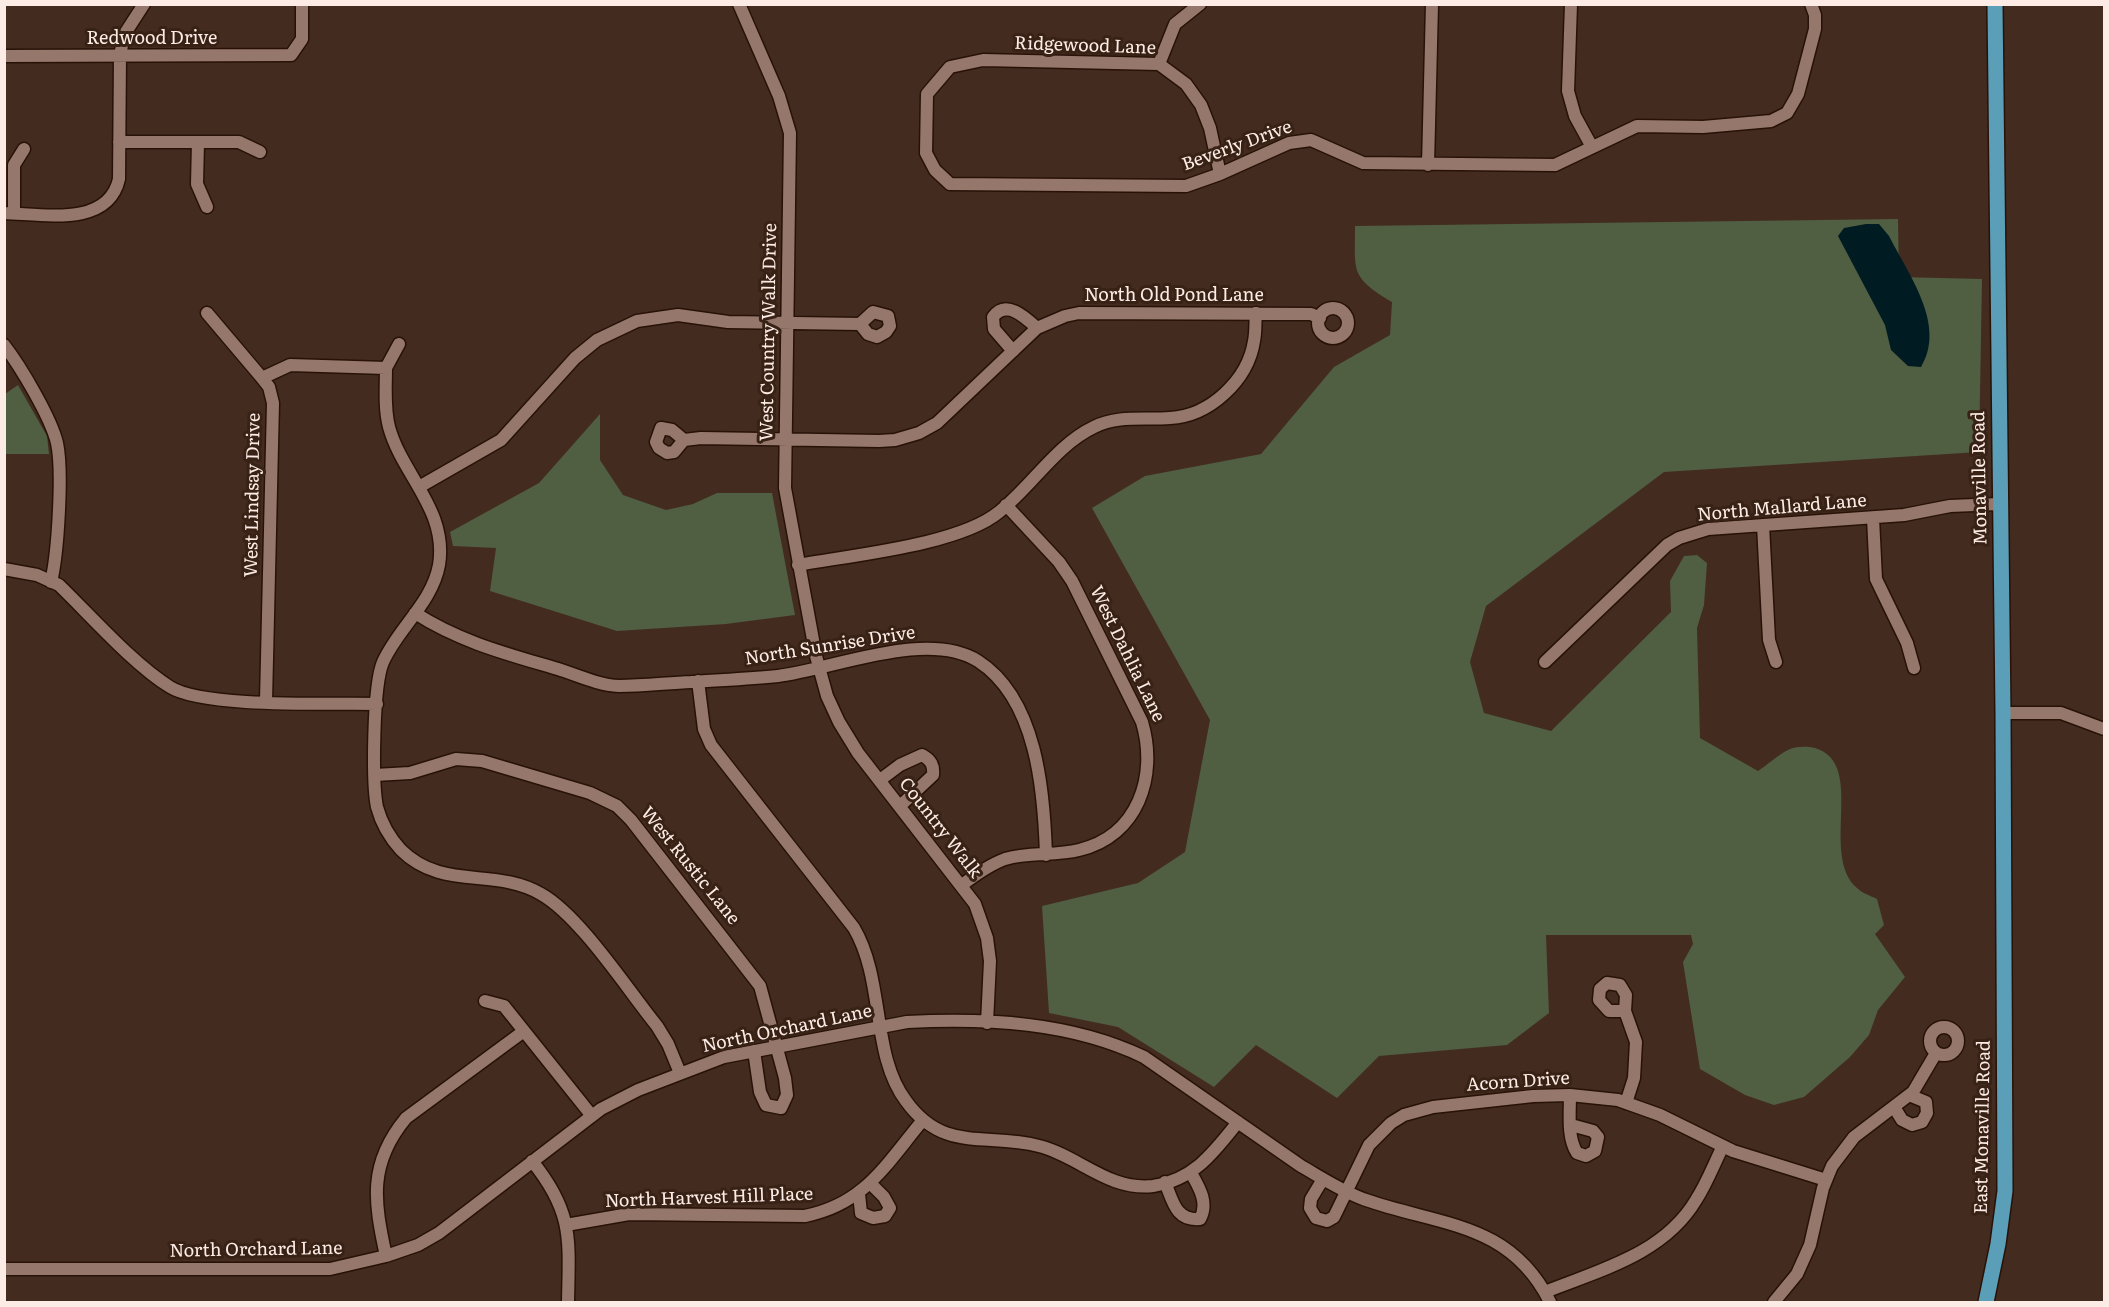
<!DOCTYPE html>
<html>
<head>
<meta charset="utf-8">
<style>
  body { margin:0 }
  #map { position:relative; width:2109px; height:1307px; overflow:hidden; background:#432b1f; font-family:Literata,serif }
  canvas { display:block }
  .frame { position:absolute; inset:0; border:6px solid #fdece5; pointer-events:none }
</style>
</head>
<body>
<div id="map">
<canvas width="2109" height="1307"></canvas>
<div class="frame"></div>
</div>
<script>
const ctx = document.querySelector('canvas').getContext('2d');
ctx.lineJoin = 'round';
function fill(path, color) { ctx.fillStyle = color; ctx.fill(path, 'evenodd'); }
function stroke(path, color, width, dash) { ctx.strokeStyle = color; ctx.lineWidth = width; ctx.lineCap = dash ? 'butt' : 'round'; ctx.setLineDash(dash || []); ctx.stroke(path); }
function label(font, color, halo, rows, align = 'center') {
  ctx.font = font + ' Literata,serif'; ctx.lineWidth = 6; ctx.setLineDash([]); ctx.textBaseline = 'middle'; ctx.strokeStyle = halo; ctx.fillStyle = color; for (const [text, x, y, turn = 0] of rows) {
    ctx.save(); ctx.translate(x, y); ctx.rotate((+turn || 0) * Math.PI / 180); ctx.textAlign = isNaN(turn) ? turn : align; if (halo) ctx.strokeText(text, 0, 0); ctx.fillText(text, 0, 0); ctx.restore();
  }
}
fill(new Path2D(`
  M1898 219 1899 277 1982 279 1979 452 1664 472 1486 606 1470 662 1484 713 1551 731 1671 612 1670 581 1684 556 1697 555 1707 563 1704 605 1697 628 1700 738 1758 771C1767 765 1778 755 1788 750 1795 746 1807 746 1815 748 1867 763 1819 855 1857 888 1862 893 1871 896 1877 899L1884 925 1875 934 1905 977 1878 1010 1869 1035 1850 1057 1804 1097 1774 1105 1745 1095 1700 1069 1683 962 1693 944 1691 935H1546L1549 1013 1507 1045 1379 1056 1337 1098 1256 1045 1214 1087 1118 1027 1049 1013 1042 906 1138 883 1185 852 1210 720 1092 508 1145 476 1261 454 1334 367 1390 335 1392 302C1350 277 1355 272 1355 226Z
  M18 385 47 436 49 454H5V394Z
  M600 414V460L623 495 666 510 693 504 717 493H772L795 615 726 624 617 631 490 591 496 548 453 546 450 532 539 483Z`), '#505e41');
fill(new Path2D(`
  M1866 224H1879L1889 236C1908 274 1947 325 1921 367L1908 366 1891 350 1885 325 1838 236 1844 228Z`), '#001b21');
const minor = new Path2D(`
  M739 4 779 96 790 133 785 488 816 656 827 696 839 722 858 753 975 904 987 938 990 961 987 1023
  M1571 4 1568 91 1575 116 1592 147
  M4 56 291 55 302 39V4
  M1159 64 1175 24 1200 4
  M119 142H239L260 152
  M198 142 197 184 207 207
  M1428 165 1432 4
  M1220 174 1210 128 1201 105 1186 84 1159 64 983 60 950 67 927 94 926 153 935 170 950 184 1186 186 1220 174 1289 143 1311 140 1363 163 1555 165 1637 126 1703 127 1771 121 1787 113 1798 94 1815 29V15L1811 4
  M4 213C42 214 108 228 119 179L120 56 124 35 144 4
  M14 213V165L24 149
  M1318 323a15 15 0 1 1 30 0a15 15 0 1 1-30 0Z
  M873 312 888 316 890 326 886 332 877 337 868 334 860 324Z
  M207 313 262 378 269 387 273 403 266 701
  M4 345C21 367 51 418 57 443 63 471 58 553 51 582
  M1013 351 994 329 993 317C1006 299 1025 317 1037 328
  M386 368C386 387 384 408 389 427 402 475 448 510 439 565 432 603 398 628 383 662 373 685 372 782 377 807 381 822 390 838 401 850 442 891 495 867 541 894 580 916 627 989 657 1026L668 1044 680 1073
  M386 368 399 344
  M262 378 290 365 386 368
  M661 428 672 430 684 440 674 452 667 453 659 448 656 442Z
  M684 440 701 438 879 441 895 440 919 433 937 423 1037 328 1065 316 1079 313 1311 314 1320 318
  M419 487 501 440 575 358 597 340 637 321 678 315 728 322 860 324
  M1873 518 1876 579 1907 643 1914 668
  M1763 525 1769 640 1776 662
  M798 565C852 555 959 545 999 512 1032 486 1056 445 1094 427 1118 415 1144 420 1170 418 1210 416 1248 380 1254 341 1256 332 1255 322 1256 313
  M4 569 37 575 59 585C91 616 133 664 170 687 203 708 332 703 377 704
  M415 613C460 642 507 654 558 669 577 675 598 685 619 686 643 686 667 683 691 682 720 680 749 679 778 676 834 669 927 629 978 661 1037 699 1044 791 1046 855
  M1545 662 1667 545 1679 538 1708 529 1904 515 1950 506 1999 504
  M698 681 704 729 711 745 854 928C885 981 871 1055 906 1101 944 1154 987 1132 1039 1146 1079 1156 1108 1191 1153 1186 1194 1180 1214 1152 1238 1122
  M2003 713H2061L2104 729
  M375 775 410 773 456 759 482 761 590 793 617 806 631 820 760 986 785 1078 787 1095 781 1108 766 1105 760 1092 754 1051
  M880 780 900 765 922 755C931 760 934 765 933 775L900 806
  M962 885C975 875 989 865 1005 859 1028 852 1055 856 1079 850 1138 836 1158 776 1142 722L1072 581 1059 562 1006 505
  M485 1001 504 1006 592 1116
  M1625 1011H1609L1599 1000 1600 989 1607 983 1620 985 1626 995 1625 1011 1636 1042 1634 1078 1626 1103
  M1930 1041a14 14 0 1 1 28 0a14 14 0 1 1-28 0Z
  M1570 1095C1570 1113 1567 1138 1577 1153L1586 1156 1595 1151 1598 1137 1593 1131 1571 1125
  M1894 1107 1902 1120 1912 1125 1922 1122 1927 1113 1926 1102 1909 1095
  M532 1161C574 1213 569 1240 568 1302
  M1323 1179 1311 1199 1310 1208 1316 1218 1327 1221 1334 1217 1369 1145 1391 1123 1404 1115 1433 1107 1533 1096 1570 1095 1618 1100 1660 1115 1733 1151 1826 1180
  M1165 1182C1173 1202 1176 1221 1200 1219 1209 1203 1199 1187 1191 1173
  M859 1194 861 1213 873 1218 885 1216 890 1208 884 1197 870 1183
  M566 1225 629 1214 805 1216C865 1204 886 1164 923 1120
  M386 1256C374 1201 368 1164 406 1118L524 1031
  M4 1269H330L386 1256 418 1245 439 1233 601 1109 638 1090 724 1057 907 1022C987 1018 1071 1022 1144 1057L1301 1166C1322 1178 1343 1192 1366 1200 1441 1226 1510 1222 1550 1302
  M1545 1292C1600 1270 1664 1254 1696 1200 1707 1183 1714 1164 1723 1146
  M1774 1302 1797 1274 1810 1245 1823 1188 1832 1166 1854 1137 1913 1092 1936 1053`);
const major = new Path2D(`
  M1986 1302 1998 1244 2005 1191 2003 713 1995 4`);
stroke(minor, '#281208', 15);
stroke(major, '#281208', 18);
stroke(minor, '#95786b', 12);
stroke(major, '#5a9eb8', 15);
label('18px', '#fdece5', '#382115', [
  ["Redwood Drive",152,39],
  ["Ridgewood Lane",1085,46,2],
  ["Beverly Drive",1237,146,-20],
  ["North Old Pond Lane",1174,296],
  ["West Country Walk Drive",769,332,-89],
  ["Monaville Road",1980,478,-91],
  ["West Lindsay Drive",253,495,-89],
  ["North Mallard Lane",1782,508,-5],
  ["North Sunrise Drive",830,646,-9],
  ["West Dahlia Lane",1127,654,64],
  ["Country Walk",940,828,52],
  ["West Rustic Lane",690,866,51],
  ["North Orchard Lane",787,1029,-12],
  ["Acorn Drive",1518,1082,-4],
  ["East Monaville Road",1983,1127,-89],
  ["North Harvest Hill Place",709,1198,-2],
  ["North Orchard Lane",256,1250,-1]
]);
</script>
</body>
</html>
